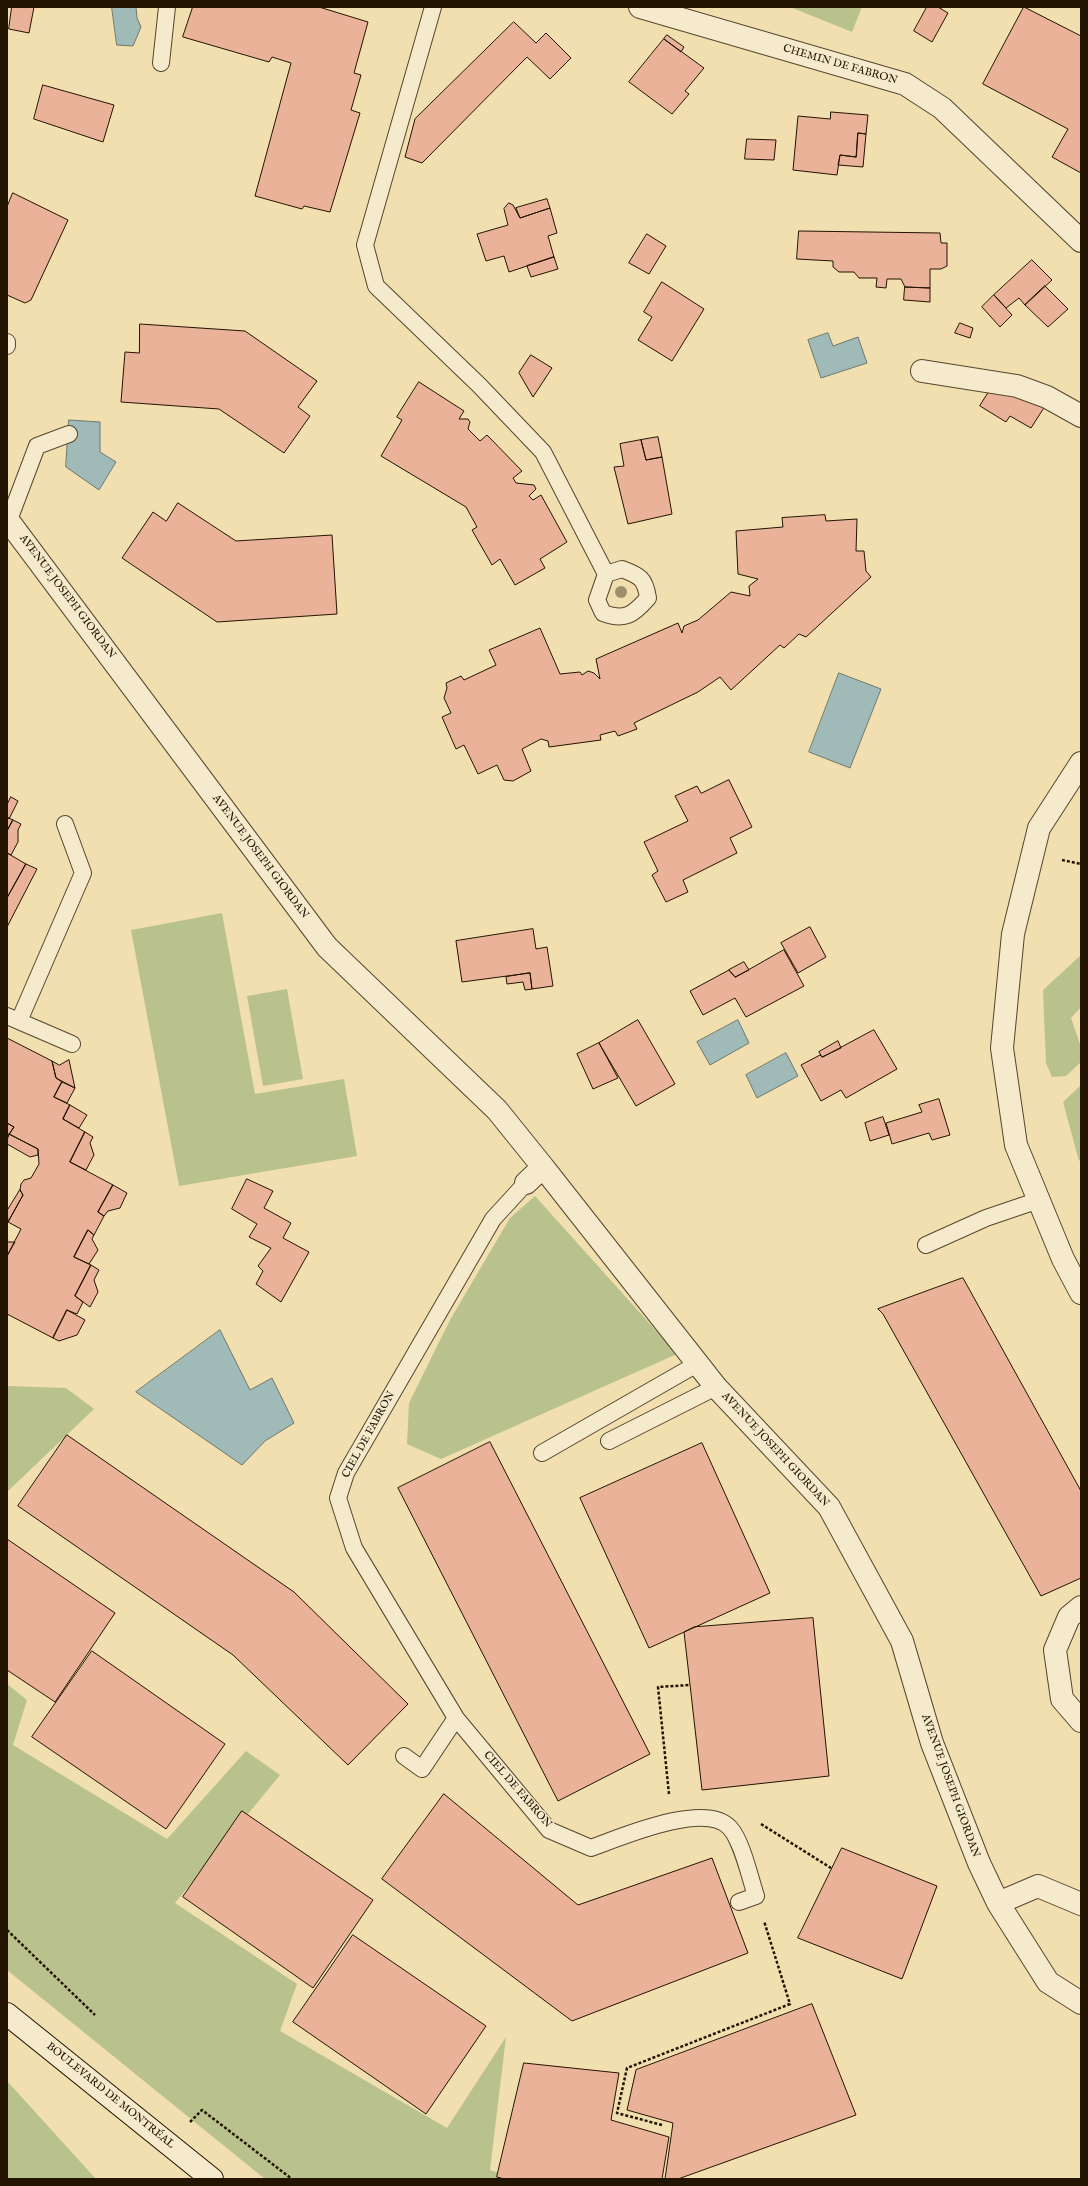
<!DOCTYPE html>
<html>
<head>
<meta charset="utf-8">
<style>
  body { margin:0 }
  #map { position:relative; width:1088px; height:2186px; overflow:hidden; background:#f1dfb0; font-family:"IM FELL English",serif }
  canvas { display:block }
  .frame { position:absolute; inset:0; border:8px solid #231301; pointer-events:none }
</style>
</head>
<body>
<div id="map">
<canvas width="1088" height="2186"></canvas>
<div class="frame"></div>
</div>
<script>
const ctx = document.querySelector('canvas').getContext('2d');
ctx.lineJoin = 'round';
function fill(path, color) { ctx.fillStyle = color; ctx.fill(path, 'evenodd'); }
function stroke(path, color, width, dash) { ctx.strokeStyle = color; ctx.lineWidth = width; ctx.lineCap = dash ? 'butt' : 'round'; ctx.setLineDash(dash || []); ctx.stroke(path); }
function label(font, color, halo, rows, align = 'center') {
  ctx.font = font + ' "IM FELL English",serif'; ctx.lineWidth = 3; ctx.setLineDash([]); ctx.textBaseline = 'middle'; ctx.strokeStyle = halo; ctx.fillStyle = color; for (const [text, x, y, turn = 0] of rows) {
    ctx.save(); ctx.translate(x, y); ctx.rotate((+turn || 0) * Math.PI / 180); ctx.textAlign = isNaN(turn) ? turn : align; if (halo) ctx.strokeText(text, 0, 0); ctx.fillText(text, 0, 0); ctx.restore();
  }
}
fill(new Path2D(`
  M790 7H862L852 32Z
  M222 913 255 1094 344 1079 357 1156 179 1186 131 930Z
  M1081 955V1007L1071 1018 1081 1047V1062L1066 1076 1052 1077 1046 1063 1043 990Z
  M287 989 303 1079 263 1086 247 996Z
  M1081 1085V1159L1079 1161 1063 1102Z
  M535 1196 677 1354 441 1459 407 1444 409 1403 450 1320 510 1218Z
  M7 1386 66 1388 94 1409 7 1492Z
  M7 1684 27 1700 13 1745 167 1839 246 1751 280 1775 175 1903 297 1984 280 2031 447 2128 506 2037 490 2170 517 2179H265L7 1970Z
  M7 2081 96 2179H7Z`), '#b9c28c');
const water = new Path2D(`
  M112 7H136L137 18 141 27 133 46 117 45Z
  M828 333 833 346 858 337 867 363 821 378 808 340Z
  M69 420 100 422V452L116 462 99 490 66 467Z
  M839 673 881 689 850 768 809 752Z
  M738 1020 749 1043 710 1065 697 1042Z
  M786 1053 798 1076 757 1098 746 1075Z
  M220 1330 250 1390 272 1378 294 1423 265 1441 242 1465 136 1392Z`);
fill(water, '#9fbab7');
stroke(water, '#6d776e', 1);
const building = new Path2D(`
  M12 7H34L29 33 9 29Z
  M193 7H319L368 22 354 73 361 75 351 110 360 113 330 212 304 206 302 209 255 196 291 63 272 57 269 62 183 37Z
  M927 7H938L948 13 932 42 914 31Z
  M1024 7 1081 36V173L1052 157 1068 129 983 84Z
  M514 22 536 43 546 33 571 58 550 79 527 57 422 163 405 157 415 119Z
  M667 35 684 47 681 52 664 39Z
  M664 39 704 68 685 91 689 94 672 114 629 82Z
  M43 85 114 105 103 142 34 119Z
  M831 112 868 115 866 134 858 133 856 157 840 155 837 175 793 170 798 116 830 119Z
  M858 133 866 134 863 167 838 165 840 155 856 157Z
  M747 139 776 140 774 160 745 159Z
  M13 193 68 220 31 300 25 303 7 295V207Z
  M547 199 550 208 520 218 516 208Z
  M509 203 513 205 520 218 550 208 557 233 548 236 554 257 509 272 504 256 486 261 477 234 508 225 504 209Z
  M799 231 940 233 941 243H947V266L941 269H930V288L905 287 901 279H887L886 288 876 287 877 278H859L854 272H839L833 267V261L797 259Z
  M647 234 666 246 649 274 629 263Z
  M554 257 558 269 531 277 527 266Z
  M1032 260 1052 280 1025 305 1019 298 1006 308 994 295Z
  M662 282 704 309 672 361 638 340 652 317 644 312Z
  M1045 286 1068 309 1048 327 1025 305Z
  M905 287 930 288V302L904 300Z
  M994 295 1012 315 1000 327 982 307Z
  M960 323 973 328 970 338 955 333Z
  M140 324 245 331 317 381 298 407 310 416 284 453 219 409 121 402 125 352 139 353Z
  M531 355 552 368 533 397 519 373Z
  M419 382 464 411 459 419H468L470 422 468 429 480 441 487 435 522 471 513 478 516 483 534 485 536 489 529 496 533 500 541 495 567 542 540 559 545 568 515 585 500 559 492 565 472 530 477 527 466 507 381 456 402 420 397 417Z
  M992 387 1047 403 1031 428 1010 416 1006 422 980 406Z
  M658 437 662 457 646 460 641 440Z
  M641 440 646 460 662 457 672 514 628 524 614 467 624 466 620 444Z
  M178 503 236 541 332 535 337 614 217 622 122 558 153 512 166 521Z
  M825 515 826 521 857 519 856 551H864L866 571 871 577 806 637 799 634 784 648 780 645 731 690 720 677 698 692 634 723 637 729 618 736 615 731 600 735 601 740 549 747 548 741 541 739 522 749 531 771 513 781 504 780 497 765 478 774 464 745 456 749 442 717 451 713 444 698 447 688 446 683 461 676 464 680 496 665 489 650 540 628 560 674 580 672 582 675 588 671 594 673 600 679 596 659 678 623 682 633 684 626 698 620 731 592 750 596 749 586 758 579 738 574 736 531 783 527 782 518Z
  M729 780 752 827 730 838 737 853 683 880 688 892 666 902 652 875 658 871 644 842 688 821 675 796 697 786 701 793Z
  M11 797 18 801 9 819 7 817V805Z
  M7 817 13 820 7 831Z
  M13 820 21 824 18 830V842L11 855 7 853V831Z
  M7 853 26 864 7 898Z
  M26 864 37 869 7 927V898Z
  M810 927 826 957 798 973 781 943Z
  M533 929 536 949 547 947 553 986 532 989 530 973 462 982 456 941Z
  M784 950 804 986 746 1017 735 998 703 1015 690 991 729 970 735 977Z
  M744 962 749 970 735 977 729 970Z
  M530 973 532 989 525 990 523 982 507 984 506 977Z
  M638 1020 675 1084 636 1106 599 1043Z
  M874 1030 897 1069 846 1098 841 1090 821 1101 801 1065 820 1055 822 1057Z
  M7 1038 52 1061 56 1078 62 1082 54 1097 70 1105 63 1119 85 1132 70 1162 113 1185 98 1212 104 1216 94 1235 88 1230 74 1257 91 1265 75 1296 83 1302 77 1314 67 1310 53 1338 7 1314V1256L21 1229 8 1222 23 1195 20 1190 21 1184 24 1180 31 1178 39 1164 38 1149 9 1134 14 1127 7 1123Z
  M838 1041 841 1048 822 1057 819 1052Z
  M599 1043 618 1078 593 1089 577 1054Z
  M69 1060 75 1088 56 1078 52 1061 59 1065Z
  M62 1082 75 1088 67 1103 54 1097Z
  M939 1099 950 1135 932 1140 929 1133 892 1144 886 1123 922 1112 919 1105Z
  M70 1105 87 1115 79 1128 63 1119Z
  M883 1117 889 1135 870 1141 865 1123Z
  M7 1123 14 1127 7 1138Z
  M85 1132 93 1137 90 1143 94 1155 86 1170 70 1162Z
  M9 1134 38 1149V1155L30 1157 7 1144Z
  M247 1179 273 1191 264 1208 291 1223 283 1238 309 1252 281 1302 256 1284 263 1271 258 1266 271 1248 249 1237 257 1224 232 1209Z
  M113 1185 127 1193 120 1208 108 1211 104 1216 98 1212Z
  M20 1190 23 1195 8 1222 7 1211Z
  M88 1230 94 1235 92 1239 98 1250 89 1264 74 1257Z
  M7 1242H15L7 1256Z
  M91 1265 99 1270 94 1280 98 1292 90 1307 75 1296Z
  M963 1278 1081 1491V1578L1041 1596 883 1314 878 1309Z
  M67 1310 85 1320 77 1335 59 1341 53 1338Z
  M67 1435 294 1592 408 1704 348 1765 233 1655 18 1506Z
  M490 1442 650 1754 558 1801 398 1488Z
  M702 1443 770 1593 649 1648 580 1498Z
  M7 1539 115 1613 55 1702 7 1670Z
  M813 1618 829 1776 702 1790 684 1632 694 1627Z
  M92 1651 225 1744 166 1829 32 1737Z
  M444 1794 578 1905 712 1858 748 1953 572 2021 382 1879Z
  M242 1811 373 1900 313 1988 183 1897Z
  M842 1848 937 1886 902 1979 798 1938Z
  M353 1935 486 2026 426 2114 293 2022Z
  M812 2004 856 2115 678 2179H665L673 2123 627 2110 636 2070Z
  M524 2063 619 2073 611 2120 669 2137 662 2179H504L497 2177Z`);
fill(building, '#e9b299');
stroke(building, '#231301', 1);
const lane = new Path2D(`
  M433 7 365 245 376 286 479 385 543 452 606 574
  M161 63 167 7
  M7 342V346
  M9 520 37 446 69 434
  M622 569C640 576 645 578 648 598 633 615 625 621 603 613L597 600 606 574Z
  M7 1016 72 1044
  M19 1021 83 873 65 824
  M926 1245 986 1218 1039 1200
  M609 1441 716 1387
  M542 1453 697 1364
  M456 1718 549 1830 591 1848C619 1838 706 1800 730 1828 742 1841 750 1878 756 1896L739 1902
  M404 1756 422 1769 456 1718 354 1548 338 1498 346 1473 493 1219 526 1183`);
const street = new Path2D(`
  M640 7 905 84 942 108 1081 241
  M922 371 1017 386 1047 397 1081 416
  M7 519 327 947 497 1110 543 1167
  M1081 763 1039 828 1013 934 1002 1048 1016 1145 1063 1259 1081 1293
  M526 1183 543 1167 716 1387 829 1507 902 1641 932 1743 979 1863 998 1903
  M1081 1607 1069 1617 1055 1650 1062 1699 1081 1721
  M1081 1904 1038 1886 998 1903 1048 1982 1081 2003`);
const secondary = new Path2D(`
  M7 2014 212 2179`);
stroke(lane, '#56462d', 18);
stroke(street, '#56462d', 24);
stroke(secondary, '#231301', 24);
stroke(new Path2D(`
  M1062 860 1081 864
  M669 1794 658 1687 690 1685
  M761 1824 831 1868
  M7 1930 95 2015
  M190 2122 202 2110 292 2179
  M662 2125 617 2113 627 2068 790 2004 764 1921`), '#231301', 2.5, [3, 2]);
stroke(lane, '#f6eacc', 16);
stroke(street, '#f6eacc', 22);
stroke(secondary, '#f6eacc', 22);
ctx.fillStyle = '#9d906b';
for (const [x, y] of [
  [621,592]
]) { ctx.beginPath(); ctx.arc(x, y, 6, 0, 2 * Math.PI); ctx.fill(); }
label('11px', '#231301', '#f6eacc', [
  ["CHEMIN DE FABRON",840,65,16],
  ["AVENUE JOSEPH GIORDAN",67,597,53],
  ["AVENUE JOSEPH GIORDAN",260,857,53],
  ["CIEL DE FABRON",369,1435,-61],
  ["AVENUE JOSEPH GIORDAN",775,1450,47],
  ["AVENUE JOSEPH GIORDAN",950,1786,70],
  ["CIEL DE FABRON",517,1790,49],
  ["BOULEVARD DE MONTRÉAL",110,2096,39]
]);
</script>
</body>
</html>
